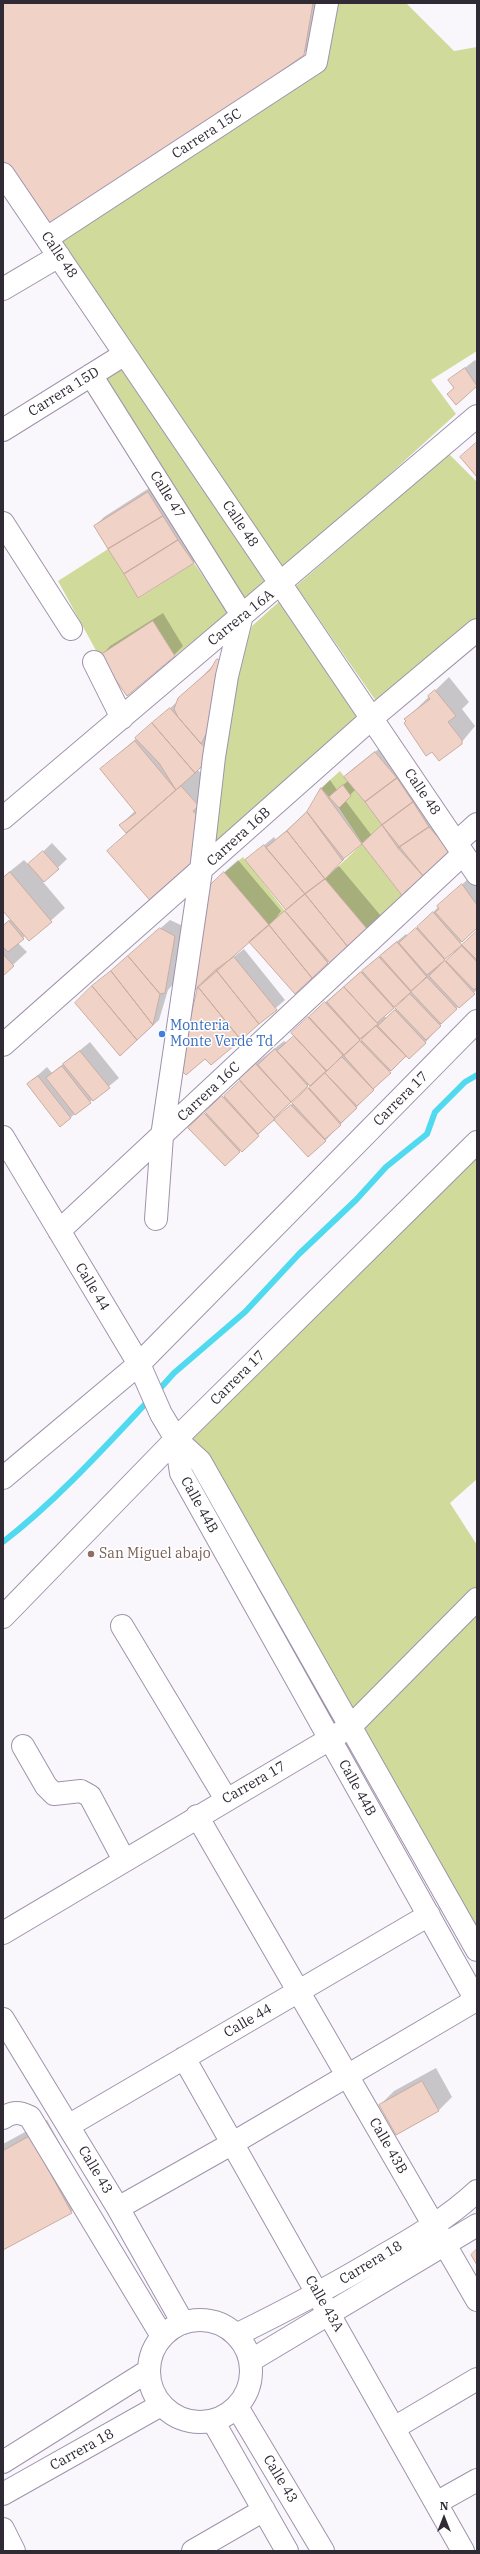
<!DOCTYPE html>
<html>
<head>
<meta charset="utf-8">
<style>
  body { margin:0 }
  #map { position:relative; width:480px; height:2554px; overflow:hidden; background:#faf7fc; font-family:"IBM Plex Serif",serif }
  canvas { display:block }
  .frame { position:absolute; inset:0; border:4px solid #2f2a34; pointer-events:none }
  .north { position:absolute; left:424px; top:2498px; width:40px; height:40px; -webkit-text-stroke:3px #fff; paint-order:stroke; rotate:0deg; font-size:11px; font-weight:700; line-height:16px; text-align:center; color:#2f2a34 }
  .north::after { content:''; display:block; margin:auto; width:14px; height:18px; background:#2f2a34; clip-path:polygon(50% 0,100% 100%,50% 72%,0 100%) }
</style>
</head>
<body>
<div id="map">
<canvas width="480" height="2554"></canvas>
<div class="frame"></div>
<div class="north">N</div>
</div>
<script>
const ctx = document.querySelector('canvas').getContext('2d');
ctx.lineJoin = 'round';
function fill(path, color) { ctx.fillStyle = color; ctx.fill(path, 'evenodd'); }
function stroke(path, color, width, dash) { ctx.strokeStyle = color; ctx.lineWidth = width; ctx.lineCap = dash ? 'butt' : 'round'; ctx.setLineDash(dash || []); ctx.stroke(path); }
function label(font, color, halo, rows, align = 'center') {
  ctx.font = font + ' "IBM Plex Serif",serif'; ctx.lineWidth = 3; ctx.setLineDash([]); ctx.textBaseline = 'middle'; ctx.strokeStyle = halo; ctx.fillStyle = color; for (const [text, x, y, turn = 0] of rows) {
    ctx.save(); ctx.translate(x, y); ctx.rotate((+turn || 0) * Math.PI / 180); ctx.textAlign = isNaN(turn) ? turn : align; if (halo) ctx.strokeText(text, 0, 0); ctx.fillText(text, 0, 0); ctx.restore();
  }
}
fill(new Path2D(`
  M330 3H406L454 51 477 47V351L431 380 456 414 282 572 52 245 316 62Z
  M123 365 270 588 246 608 103 379Z
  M449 454 477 482V619L376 701 296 586Z
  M108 549 139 598 194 563 228 613 175 656 153 621 99 656 58 581Z
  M282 599 363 721 216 853 212 834 237 671 252 626Z
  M340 771 382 825 362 843 339 808 351 796 343 785 329 797 321 788Z
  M362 844 404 898 367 929 325 879Z
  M243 857 285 911 269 925 224 873Z
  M477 1156V1479L450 1503 477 1545V1956L176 1439Z`), '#d0db9b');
fill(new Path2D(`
  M3 3H326L320 37 303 54 3 163Z
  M475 360 477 362V384L456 403 455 387 449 380Z
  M157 483 202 553 193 563 95 526 104 517Z
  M163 613 183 646 174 655 101 656 110 646Z
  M231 647 240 648 197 769 215 789 209 795 220 805 206 857 109 851 127 833 120 825 135 811 102 769 178 701Z
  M449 677 469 702 462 709 475 726 461 743 406 719Z
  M385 744 460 842 404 896 362 843 345 856 334 869 339 866 381 916 327 963 255 936 226 961 227 962 244 949 285 1000 211 1064 199 988 202 984 221 875 238 860 281 911 274 921 287 910 246 860 274 837 276 840 309 810 321 789 330 780 337 790 348 781 345 777 354 768ZM355 790 382 825 372 836 345 800Z
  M52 843 67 859 43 882 65 908 29 940 25 936 18 943 27 952 3 974V925L11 919 3 909V877L24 860 29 865Z
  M471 876 477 883V927L436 966 438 968 477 932V990L449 1015 425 1043 399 1062 325 1141 284 1111 311 1086 309 1084 258 1135 225 1165 190 1128 242 1080 249 1069 284 1041 287 1043 295 1036 302 1024 318 1009 389 948 406 934 408 936ZM421 982 387 1018 384 1016 400 1001ZM360 1038 362 1039 352 1049 351 1047Z
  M170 920 183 926 174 983 168 990 159 1020 121 1055 85 994Z
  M90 1042 119 1078 70 1118 28 1084 47 1067 52 1073Z
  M436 2068 452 2097 438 2111 380 2105 394 2091Z
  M47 2120 88 2195 71 2212 3 2249V2144Z`), '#0003');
stroke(new Path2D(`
  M156 1393 174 1373 245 1312 299 1254 356 1200 386 1167 427 1134 435 1112 465 1082 477 1075
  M3 1542C57 1500 103 1449 149 1400`), '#50daef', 6);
const building = new Path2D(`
  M3 3H313L304 55 47 238 3 165Z
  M465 368 477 386 456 405 447 394 454 388 448 380Z
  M477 442V477L460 457Z
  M148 492 163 516 108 549 94 526Z
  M163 516 178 540 124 574 108 549Z
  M178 540 194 563 138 598 124 574Z
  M153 621 175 656 127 696 99 656Z
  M217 659 227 662 212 723 201 744 178 717 174 709 178 698 210 670Z
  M435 690 456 716 448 722 462 740V744L439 761 432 752 426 756 404 723 406 721 404 719 430 699 428 696Z
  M170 708 212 756 195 773 152 723Z
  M152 723 195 773 176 790 159 763 135 738Z
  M135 741 176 790 126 833 119 825 136 813 100 769Z
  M375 752 397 778 365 802 344 777Z
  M397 778 413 802 382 825 365 802Z
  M343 785 351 796 339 808 329 797Z
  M181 786 199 806 193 811 204 823 189 874 154 905 107 851Z
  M321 788 362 844 342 860 307 812Z
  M413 802 429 827 398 848 382 825Z
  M307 812 344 859 325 879 287 831Z
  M382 825 424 877 405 892 404 898 362 844Z
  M429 827 451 852 424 877 398 848Z
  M287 831 325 879 305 894 266 848Z
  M264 845 305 894 286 910 245 860Z
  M43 851 59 869 44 882 28 864Z
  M10 872 52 922 29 941 3 911V878Z
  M224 872 269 925 186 998 206 889Z
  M325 879 368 930 348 947 305 894Z
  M462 884 477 905V928L462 942 435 912 439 909 437 906Z
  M305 894 348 947 330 963 285 911Z
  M285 911 328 963 312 978 269 925Z
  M433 912 462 945 445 959 417 927Z
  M9 921 24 939 8 952 3 947V926Z
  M269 925 312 978 295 994 249 942Z
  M160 928 175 936 165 993 160 994 128 956Z
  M416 928 445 960 427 975 399 943Z
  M477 931V960L462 945Z
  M397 942 427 977 411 991 380 956Z
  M462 946 477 962V987L474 990 446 961Z
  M3 954 14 966 3 976Z
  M128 956 160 994 153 1025 111 971Z
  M234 957 277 1010 259 1024 216 970Z
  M379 957 411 992 394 1007 362 971Z
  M445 961 475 994 459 1008 429 976Z
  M216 970 259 1024 241 1040 198 987Z
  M111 971 153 1025 137 1040 92 986Z
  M361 972 394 1008 377 1023 344 987Z
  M427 977 457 1009 441 1024 411 992Z
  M92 986 137 1040 120 1056 75 1003Z
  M198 987 241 1040 211 1065 205 1059 186 1075 179 1068Z
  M344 987 378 1024 360 1039 327 1002Z
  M410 994 441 1026 426 1040 395 1008Z
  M325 1002 360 1040 344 1055 309 1017Z
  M395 1010 426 1043 409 1059 378 1026Z
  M308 1017 343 1055 327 1071 291 1033Z
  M376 1026 406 1056 391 1071 361 1040Z
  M294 1036 326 1071 310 1086 277 1051Z
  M360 1041 391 1073 373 1089 344 1056Z
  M275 1049 308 1086 291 1102 258 1065Z
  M80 1051 110 1088 93 1101 63 1064Z
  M342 1057 374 1090 357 1106 325 1073Z
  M255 1063 291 1102 274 1118 238 1078Z
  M62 1066 91 1103 75 1115 46 1078Z
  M325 1073 357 1108 341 1123 309 1088Z
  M38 1076 71 1118 60 1127 27 1084Z
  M240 1081 275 1119 258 1134 224 1096Z
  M308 1088 341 1125 325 1139 292 1103Z
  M222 1096 259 1136 242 1152 205 1112Z
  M291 1105 326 1141 308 1157 274 1120Z
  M204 1113 240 1152 225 1166 188 1128Z
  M422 2081 439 2111 396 2135 379 2105Z
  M30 2136 72 2213 3 2250V2151Z
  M477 2249V2265L471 2255Z`);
fill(building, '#f1d2c7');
stroke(building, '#c9aca0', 1);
const minor = new Path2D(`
  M3 174 477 874
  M47 238 316 62 327 3
  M3 289 59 256
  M91 375 242 615 227 676 214 757 201 871 162 1136 156 1219
  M3 430 125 354
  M3 523 71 629
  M94 662 122 718
  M3 818 477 416
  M456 843 477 824
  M3 1045 372 718 477 630
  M3 1137 139 1364 161 1414 176 1439 200 1461 477 1950
  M59 1231 463 854
  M176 1439 181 1473 477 2002
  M3 1478 139 1364 477 1021
  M3 1617 176 1439 477 1142
  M122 1626 226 1799
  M23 1746 46 1786 54 1794 81 1791 90 1796 124 1860
  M197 1816 477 2300
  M3 1933 350 1727 477 1599
  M3 2019 118 2208 183 2323
  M184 2058 463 2551
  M3 2118C13 2111 20 2112 30 2117L162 2336
  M68 2126 429 1915
  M118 2208 233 2143 476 2000
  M149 2371a51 51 0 1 1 102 0a51 51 0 1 1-102 0Z
  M236 2335C287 2310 336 2284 384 2255 417 2236 449 2217 477 2191
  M250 2361 477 2225
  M237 2407 323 2551
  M213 2421 287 2551
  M394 2428 477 2379
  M3 2462 148 2371
  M3 2494 161 2405
  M436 2503 477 2480
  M3 2529 14 2551
  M193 2551 264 2510`);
stroke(minor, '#9f93ac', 24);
stroke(minor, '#fff', 22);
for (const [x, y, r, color] of [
  [162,1034,4,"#3f7fe0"],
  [91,1554,4,"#8d6e63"]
]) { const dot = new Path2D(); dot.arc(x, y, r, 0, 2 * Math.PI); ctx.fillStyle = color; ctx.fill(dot); stroke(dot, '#fff', 1.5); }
label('14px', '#2f2a34', '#fff', [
  ["Carrera 15C",207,134,-33],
  ["Calle 48",59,255,56],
  ["Carrera 15D",64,392,-32],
  ["Calle 47",167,495,58],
  ["Calle 48",240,524,56],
  ["Carrera 16A",241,618,-39],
  ["Calle 48",422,792,56],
  ["Carrera 16B",239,837,-42],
  ["Carrera 16C",209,1092,-43],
  ["Carrera 17",401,1099,-45],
  ["Calle 44",92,1287,59],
  ["Carrera 17",238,1378,-45],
  ["Calle 44B",199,1505,61],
  ["Carrera 17",254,1783,-30],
  ["Calle 44B",357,1788,61],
  ["Calle 44",248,2021,-30],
  ["Calle 43B",388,2146,60],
  ["Calle 43",95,2170,59],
  ["Carrera 18",371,2263,-31],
  ["Calle 43A",324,2304,60],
  ["Carrera 18",82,2450,-29],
  ["Calle 43",280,2479,59]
]);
label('14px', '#366cbe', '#fff', [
  ["Monteria",170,1026],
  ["Monte Verde Td",170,1042]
], 'left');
label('14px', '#785e54', '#fff', [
  ["San Miguel abajo",99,1554]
], 'left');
</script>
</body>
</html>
